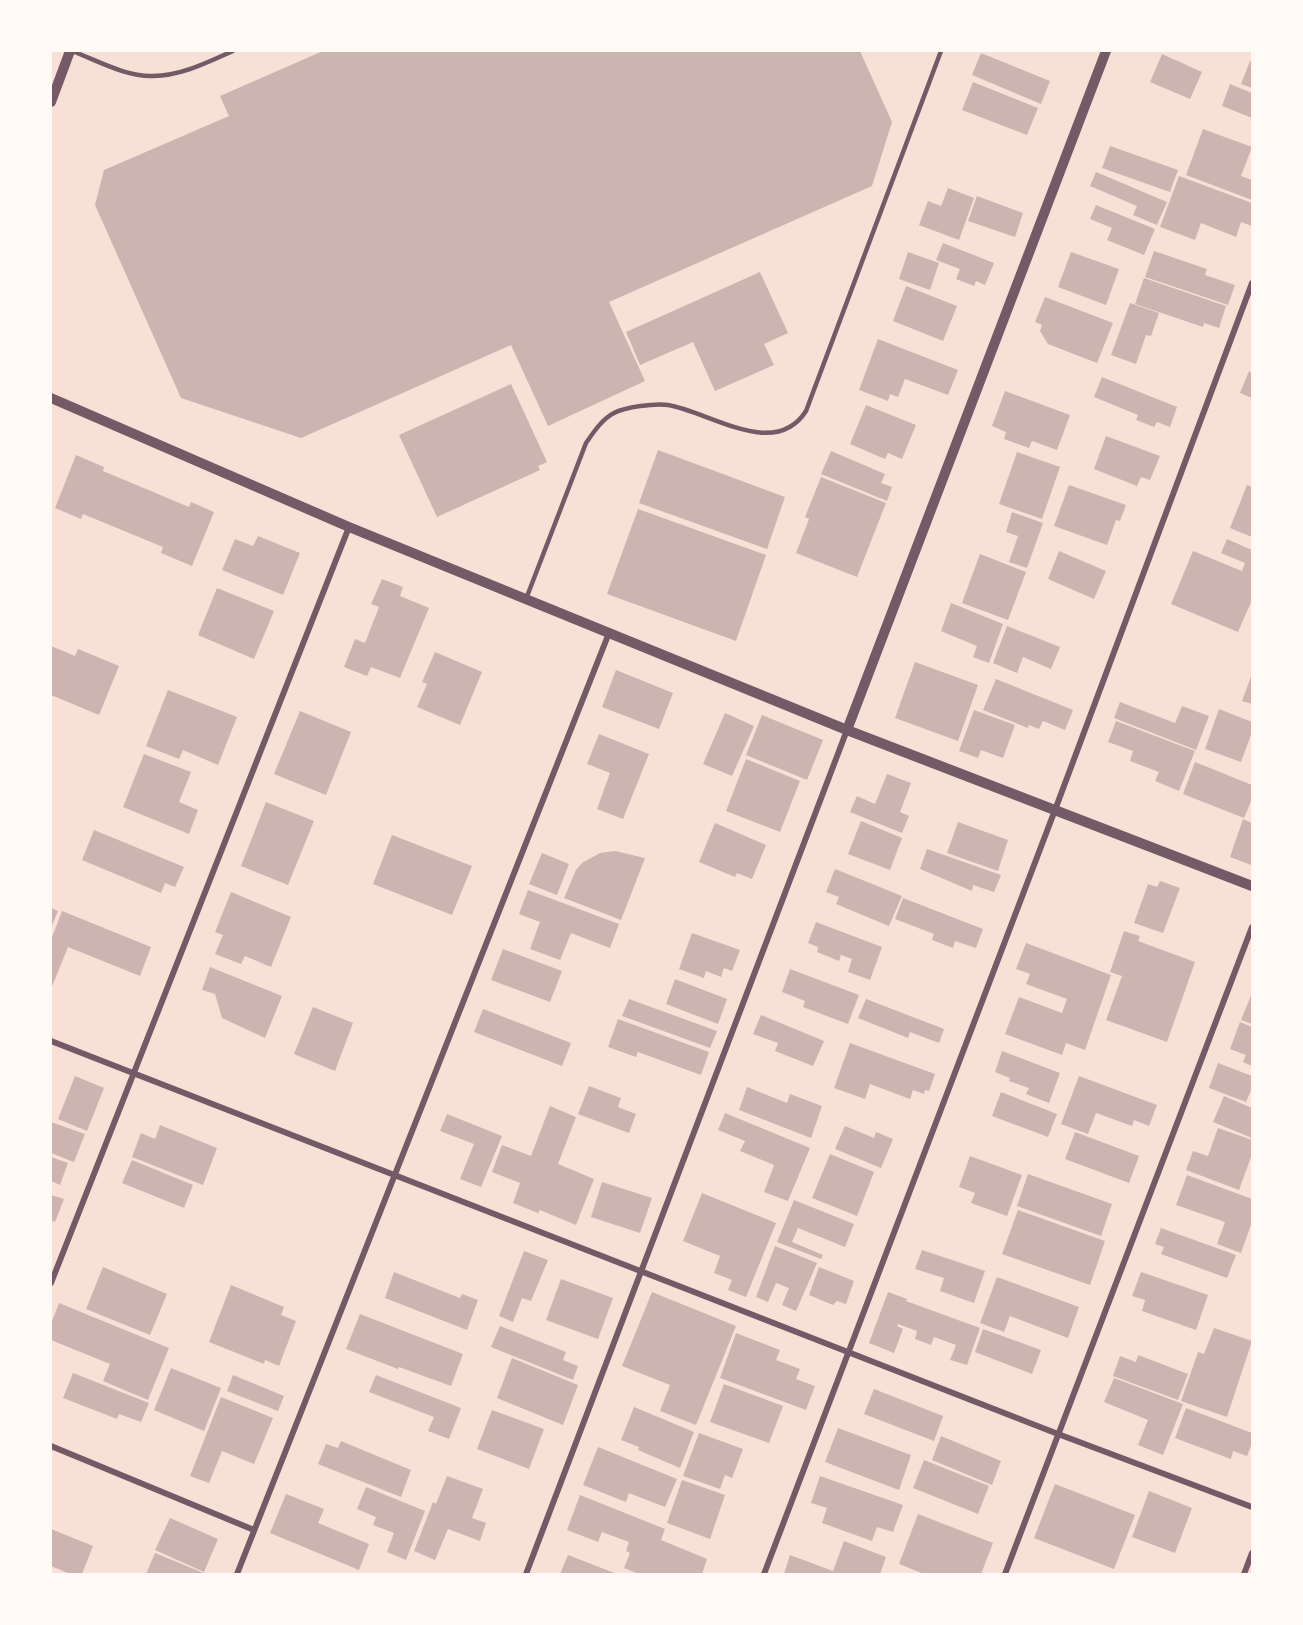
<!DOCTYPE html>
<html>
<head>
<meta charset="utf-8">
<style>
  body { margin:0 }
  #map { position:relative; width:1303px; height:1625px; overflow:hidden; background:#f7e1d7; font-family:"Fira Sans Condensed",sans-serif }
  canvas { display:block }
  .frame { position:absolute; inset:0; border:52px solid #fffaf5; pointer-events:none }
</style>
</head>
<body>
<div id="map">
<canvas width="1303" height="1625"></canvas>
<div class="frame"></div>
</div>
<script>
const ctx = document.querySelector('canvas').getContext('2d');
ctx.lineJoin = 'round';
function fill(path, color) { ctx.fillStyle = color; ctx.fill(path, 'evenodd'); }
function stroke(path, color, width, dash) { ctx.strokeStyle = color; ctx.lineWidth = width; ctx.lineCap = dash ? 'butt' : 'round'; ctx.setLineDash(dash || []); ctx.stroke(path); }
fill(new Path2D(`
  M323 51H860L892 122 872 186 609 302 645 381 548 426 511 345 301 438 181 398 95 205 104 170 229 116 220 96Z
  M981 53 1050 81 1041 104 972 75Z
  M1162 54 1202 72 1190 99 1150 82Z
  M1250 61 1252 62V88L1241 84Z
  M973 82 1038 108 1027 135 962 110Z
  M1230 84 1252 93V118L1222 106Z
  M1203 129 1252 147 1241 176 1252 180V200L1186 175Z
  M1110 146 1178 170 1170 192 1102 168Z
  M1096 172 1167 202 1157 225 1133 215 1137 206 1090 186Z
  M1179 176 1252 203V226L1241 222 1236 237 1201 223 1195 240 1160 227Z
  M948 188 974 198 959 240 919 225 928 201 941 206Z
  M977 196 1023 213 1015 237 968 221Z
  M1096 205 1155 229 1144 255 1107 240 1112 228 1090 219Z
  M943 243 994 263 985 285 976 281 974 286 956 279 960 269 936 260Z
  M1154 251 1207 269 1205 275 1235 285 1228 305 1145 277Z
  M908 252 939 263 930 290 899 279Z
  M1071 252 1119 269 1106 305 1058 287Z
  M760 272 788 333 764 344 774 365 715 391 693 342 640 365 626 332Z
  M1144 278 1226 306 1219 328 1204 323 1203 327 1135 304Z
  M906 286 957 306 943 341 893 321Z
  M1045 297 1113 323 1097 363 1048 344 1040 331 1042 325 1035 322Z
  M1130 303 1159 313 1151 336 1146 335 1136 364 1111 355Z
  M878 339 958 370 948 395 905 379 898 397 890 394 888 401 859 390Z
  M1249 371 1252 373V398L1240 393Z
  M1102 377 1177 407 1170 427 1157 422 1154 427 1136 420 1138 415 1094 397Z
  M511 384 547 462 538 466 540 470 437 517 399 435Z
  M1005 391 1070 415 1057 450 1032 441 1029 448 1004 439 1006 432 992 426Z
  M866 405 916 425 902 459 888 453 885 459 850 444Z
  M1106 436 1160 456 1150 480 1141 477 1137 486 1094 469Z
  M658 450 785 497 767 549 639 503Z
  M831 451 885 474 881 483 892 487 887 501 821 474Z
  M1017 452 1060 467 1042 519 999 504Z
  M76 455 104 467 103 471 189 507 191 502 214 512 192 566 161 553 163 547 83 514 81 519 55 508Z
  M821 477 886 503 857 577 796 553 809 519 805 517Z
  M1069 485 1126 505 1120 521 1116 520 1107 545 1054 526Z
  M1247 485 1252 487V537L1230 528Z
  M638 509 766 555 736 641 607 594Z
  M1012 512 1043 523 1027 568 1009 562 1018 536 1006 532Z
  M258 536 300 553 283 595 222 570 235 539 253 546Z
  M1227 539 1252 550V600L1238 632 1171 604 1193 551 1242 571 1245 563 1221 553Z
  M1059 551 1106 571 1094 599 1048 579Z
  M980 554 1026 572 1008 620 962 603Z
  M382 579 403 587 400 596 429 608 400 678 371 667 367 676 344 667 355 639 365 643 379 607 371 604Z
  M217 588 274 611 254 659 198 635Z
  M951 603 1003 624 989 663 973 657 977 646 941 631Z
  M1007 626 1060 647 1051 669 1023 657 1017 673 993 663Z
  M51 646 75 656 78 649 119 666 99 715 51 695Z
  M435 652 482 672 460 725 417 707 427 684 422 682Z
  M915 662 978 685 958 741 895 718Z
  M616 670 673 693 659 729 602 707Z
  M1252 674V704L1242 701Z
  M996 679 1073 710 1065 730 1043 721 1039 729 1029 725 1028 728 983 710Z
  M168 690 237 717 218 765 183 750 179 759 146 746Z
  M1120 702 1175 723 1182 706 1209 716 1196 750 1114 718Z
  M1219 709 1252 722V732L1241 762 1205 749Z
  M974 710 1015 725 1003 758 981 750 978 758 959 751Z
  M300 711 351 732 326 795 274 774Z
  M725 713 754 726 732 776 703 764Z
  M762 715 823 740 807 780 746 755Z
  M1116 721 1195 751 1179 791 1155 781 1159 772 1130 761 1133 751 1108 742Z
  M599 734 649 754 623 819 597 809 610 773 587 764Z
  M144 754 191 772 179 802 198 810 189 834 123 807Z
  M746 759 800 781 780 832 726 811Z
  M1195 762 1252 785V799L1244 818 1183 794Z
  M887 774 911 783 900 812 909 816 902 833 850 812 857 796 875 804Z
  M266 802 314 821 288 885 241 866Z
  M1243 819 1252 823 1251 865 1230 857Z
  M861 821 902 838 890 870 848 854Z
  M958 822 1008 840 998 871 947 853Z
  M715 823 766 845 752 879 737 873 735 877 699 862Z
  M94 830 184 867 175 887 165 883 161 893 82 860Z
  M392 835 472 866 452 915 373 884Z
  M927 849 1001 875 994 892 973 885 972 891 920 869Z
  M615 851 645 858 621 920 564 898 576 870 582 863 600 853Z
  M542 853 569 864 557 895 529 884Z
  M835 869 902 896 889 926 836 904 839 897 826 892Z
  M1160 881 1180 888 1163 933 1134 923 1148 884 1157 887Z
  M528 890 619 924 610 948 571 933 560 960 530 949 540 922 519 914Z
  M231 892 291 917 271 967 245 956 241 964 215 954 223 935 215 932Z
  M903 898 983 929 976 948 955 941 953 948 932 940 934 934 895 919Z
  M51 908 58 911 51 928Z
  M62 911 151 947 140 976 68 947 51 989V940Z
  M816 922 882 947 870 980 848 972 852 959 841 955 839 961 817 952 818 947 808 943Z
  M1124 931 1140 936 1138 941 1195 962 1167 1042 1106 1020 1122 976 1110 972Z
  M692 933 740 950 732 971 724 968 721 977 706 971 704 978 679 969Z
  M1026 943 1111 975 1085 1050 1066 1043 1062 1055 1005 1034 1019 997 1062 1013 1067 999 1026 984 1030 974 1016 969Z
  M503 949 562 971 550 1002 491 980Z
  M210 967 282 996 265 1038 222 1018 215 994 202 990Z
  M790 969 859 995 848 1024 803 1007 805 1001 782 992Z
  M675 979 727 999 718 1024 666 1004Z
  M1252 993V1024L1241 1020Z
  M629 999 717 1031 710 1048 622 1016Z
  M866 999 944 1029 939 1043 910 1032 908 1038 858 1018Z
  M313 1007 353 1023 335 1071 294 1054Z
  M483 1009 571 1043 562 1066 474 1032Z
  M761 1015 824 1041 813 1066 775 1051 778 1043 753 1034Z
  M618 1019 709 1052 701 1075 638 1052 636 1057 608 1047Z
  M1240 1022 1252 1027V1066L1243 1062 1246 1055 1230 1049Z
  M850 1043 935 1074 929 1091 925 1090 924 1094 913 1090 910 1099 870 1084 865 1099 834 1088Z
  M1002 1051 1060 1073 1049 1103 1026 1094 1029 1088 1009 1081 1010 1078 995 1072Z
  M1218 1063 1252 1076V1088L1246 1102 1209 1088Z
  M75 1076 104 1088 87 1131 58 1119Z
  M1079 1076 1157 1105 1149 1126 1134 1120 1132 1126 1096 1113 1088 1134 1061 1124Z
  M589 1086 621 1098 618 1107 636 1114 629 1133 578 1114Z
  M747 1087 787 1103 790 1094 822 1106 811 1138 739 1110Z
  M1001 1092 1057 1114 1048 1137 992 1116Z
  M1224 1096 1252 1108V1138L1213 1122Z
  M550 1106 576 1117 558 1164 594 1179 576 1225 540 1210 538 1213 513 1203 520 1183 492 1172 502 1145 531 1156Z
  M725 1113 810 1148 788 1201 764 1192 774 1165 740 1151 745 1141 718 1130Z
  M447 1114 502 1136 481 1187 460 1179 474 1144 440 1131Z
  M51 1122 85 1134 74 1162 51 1153Z
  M160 1125 217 1148 203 1185 132 1157 141 1133 155 1139Z
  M845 1126 874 1138 876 1132 893 1139 881 1168 835 1149Z
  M1218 1128 1252 1140V1154L1239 1190 1186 1170 1193 1151 1208 1156Z
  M1075 1132 1139 1156 1129 1183 1065 1159Z
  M830 1154 874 1172 857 1216 812 1198Z
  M970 1156 1022 1175 1007 1216 971 1203 975 1193 959 1187Z
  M51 1157 68 1163 60 1185 51 1181Z
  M132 1160 193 1185 184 1208 122 1183Z
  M1028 1174 1112 1204 1101 1236 1017 1206Z
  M1187 1175 1252 1199V1222L1241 1253 1217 1244 1225 1222 1176 1205Z
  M602 1182 652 1198 640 1233 591 1217Z
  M702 1193 776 1223 746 1297 728 1290 732 1280 714 1273 720 1256 683 1241Z
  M51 1195 64 1199 55 1222 51 1220Z
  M794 1200 854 1224 845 1247 798 1228 792 1242 823 1255 821 1259 777 1242Z
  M1018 1210 1105 1241 1090 1285 1002 1254Z
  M1161 1228 1236 1255 1227 1278 1161 1254 1164 1247 1155 1244Z
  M775 1246 817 1263 796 1311 782 1305 789 1288 776 1283 768 1302 756 1297Z
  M922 1250 985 1271 974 1303 940 1291 944 1278 915 1269Z
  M524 1251 548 1260 531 1301 522 1298 513 1322 499 1316Z
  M103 1267 167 1294 150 1335 86 1309Z
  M819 1267 854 1281 846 1304 837 1301 833 1305 809 1295Z
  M394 1272 460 1298 462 1294 478 1300 467 1330 385 1298Z
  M1141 1272 1208 1295 1196 1330 1142 1311 1145 1300 1132 1296Z
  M997 1277 1079 1307 1068 1338 1010 1316 1004 1332 980 1323Z
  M561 1279 613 1298 598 1339 546 1320Z
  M231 1285 284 1307 281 1315 296 1321 279 1366 265 1360 264 1364 209 1342Z
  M652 1292 736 1326 696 1425 660 1411 670 1385 622 1366Z
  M888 1292 907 1299 906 1301 980 1328 967 1365 950 1360 956 1345 934 1337 931 1345 915 1339 917 1331 898 1324 897 1326 903 1329 894 1353 869 1343Z
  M59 1303 169 1348 148 1400 103 1381 110 1364 51 1340V1324Z
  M360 1314 463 1354 451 1386 399 1367 398 1369 346 1349Z
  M500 1326 566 1352 563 1360 578 1366 573 1380 491 1347Z
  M1214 1328 1252 1341 1227 1417 1181 1401 1198 1352 1204 1354Z
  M983 1329 1041 1350 1032 1374 975 1352Z
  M736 1333 780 1350 776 1360 800 1369 796 1379 815 1386 806 1410 720 1378Z
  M1138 1355 1188 1374 1178 1400 1113 1376 1120 1356 1136 1362Z
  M512 1358 578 1385 563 1425 497 1398Z
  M171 1368 221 1388 204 1431 154 1410Z
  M73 1373 149 1403 141 1422 119 1414 117 1419 63 1398Z
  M233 1375 284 1396 278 1411 227 1391Z
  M376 1375 461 1408 449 1439 428 1431 434 1417 369 1392Z
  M1114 1378 1183 1404 1163 1455 1138 1445 1148 1420 1104 1402Z
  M724 1384 783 1406 769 1443 710 1422Z
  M874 1389 943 1416 934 1441 864 1414Z
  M221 1397 273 1418 254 1464 222 1451 209 1483 190 1476Z
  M634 1407 694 1432 680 1468 638 1450 639 1447 621 1440Z
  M1186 1408 1252 1433V1443L1247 1456 1233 1451 1231 1459 1175 1438Z
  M492 1410 544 1429 529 1469 477 1449Z
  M838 1428 911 1455 899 1490 825 1462Z
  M699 1433 743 1449 732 1478 725 1475 720 1489 683 1476Z
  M941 1436 1001 1461 992 1485 932 1460Z
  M341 1441 411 1470 401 1497 318 1464 326 1444 338 1448Z
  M598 1447 677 1479 665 1507 629 1493 626 1502 583 1485Z
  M924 1460 989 1486 978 1514 913 1488Z
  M447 1476 483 1489 472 1518 486 1523 480 1541 448 1529 435 1560 414 1551 433 1502 436 1504Z
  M820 1476 903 1505 893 1532 877 1527 872 1541 822 1523 827 1508 811 1503Z
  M682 1480 725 1495 710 1539 667 1523Z
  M1055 1484 1135 1515 1114 1569 1034 1538Z
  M366 1487 425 1511 406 1560 387 1552 394 1533 373 1525 376 1517 357 1509Z
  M1149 1491 1192 1508 1175 1553 1132 1537Z
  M286 1494 324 1509 318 1523 369 1544 359 1570 270 1533Z
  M580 1495 665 1529 661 1540 707 1559 702 1574H639L624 1568 630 1553 626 1551 629 1542 602 1532 598 1542 567 1530Z
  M918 1514 993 1543 981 1574H924L899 1564Z
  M170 1518 218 1539 204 1572 155 1550Z
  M51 1529 93 1546 82 1574H70L51 1566Z
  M844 1541 886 1557 880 1574H784L790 1555 833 1571Z
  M155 1553 206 1574H146Z
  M568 1555 617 1574H560Z`), '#ccb4b1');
stroke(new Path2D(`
  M72 51C96 60 126 77 153 76 181 76 208 62 233 51
  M526 599 586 443C593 433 602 419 614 413 625 407 655 403 668 405 710 412 775 460 806 411L941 51`), '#755966', 4.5);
stroke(new Path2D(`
  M51 1041 1058 1434 1252 1507
  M51 1283 349 527
  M51 1446 254 1530
  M237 1574 609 633
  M526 1574 847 730
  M764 1574 1055 810 1252 283
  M1005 1574 1252 927
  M1244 1574 1252 1553`), '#755966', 6);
stroke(new Path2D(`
  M51 102 70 51
  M51 398 349 527 847 730 1252 886
  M847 730 1106 51`), '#755966', 10);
</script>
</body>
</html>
